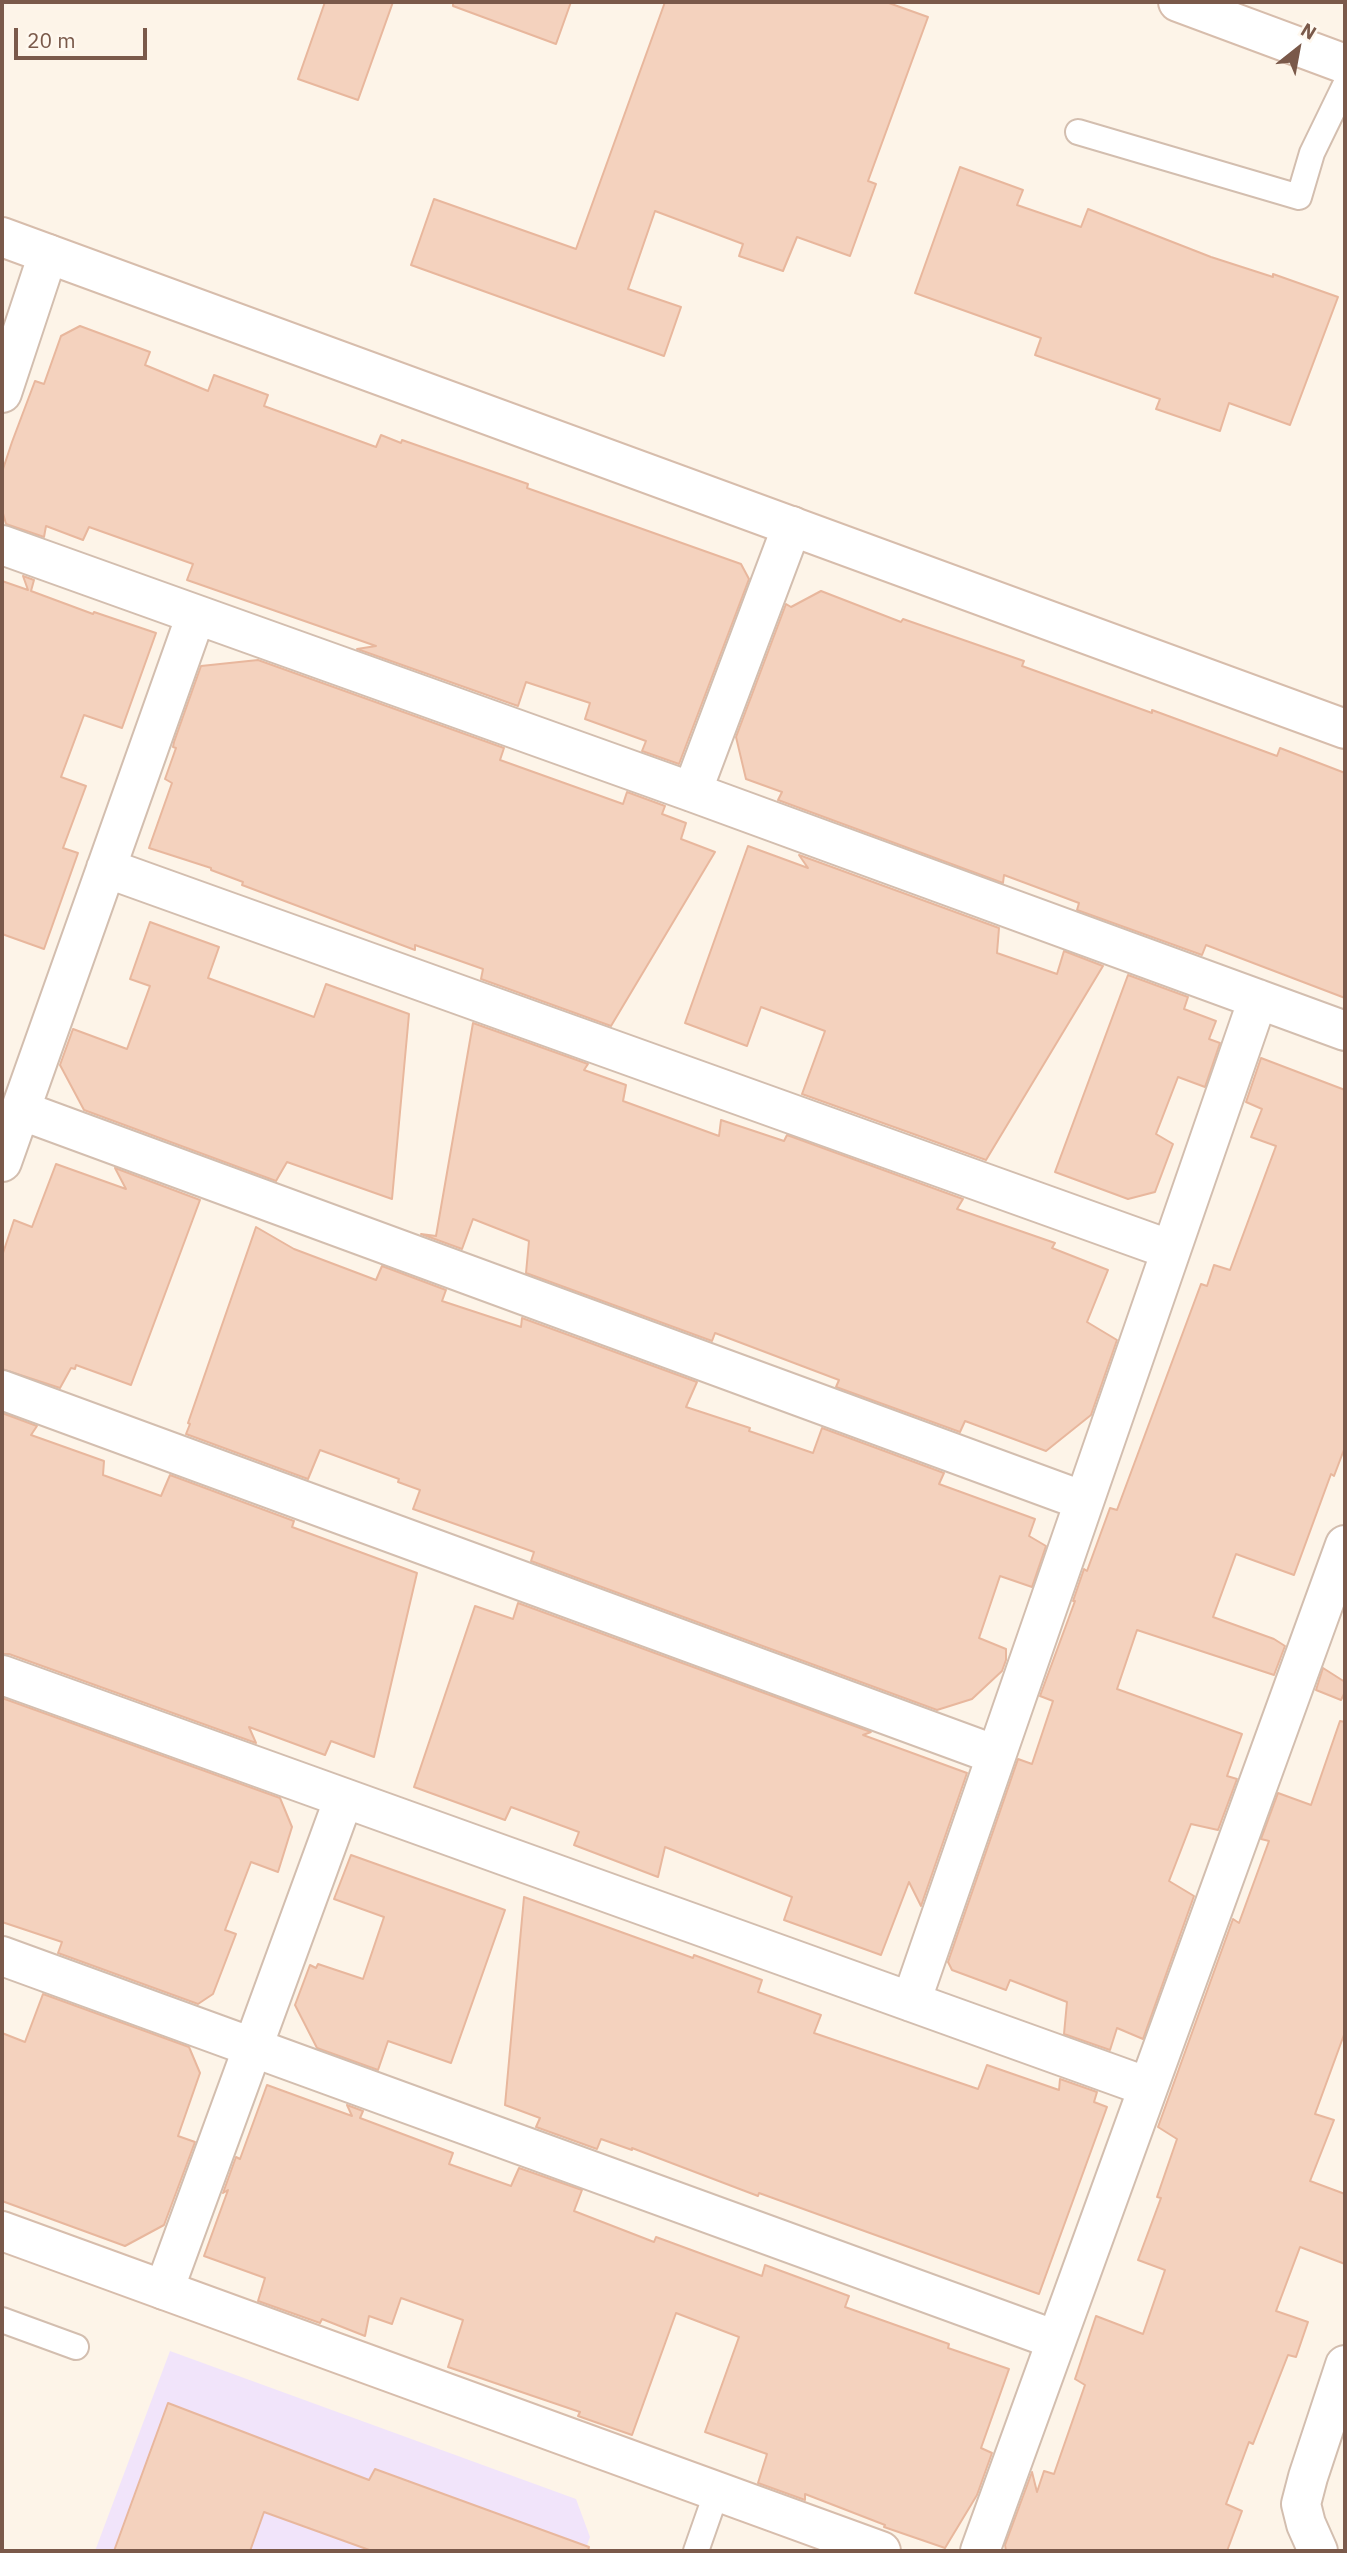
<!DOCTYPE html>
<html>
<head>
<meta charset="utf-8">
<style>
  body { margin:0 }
  #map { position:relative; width:1347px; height:2553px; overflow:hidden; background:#fdf4e8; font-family:"IBM Plex Sans",sans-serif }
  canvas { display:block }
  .frame { position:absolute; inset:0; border:4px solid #7a594a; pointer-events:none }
  .north { position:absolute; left:1263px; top:14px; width:70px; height:70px; -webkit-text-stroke:5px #fff8ef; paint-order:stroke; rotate:31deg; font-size:19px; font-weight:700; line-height:28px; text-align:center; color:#7a594a }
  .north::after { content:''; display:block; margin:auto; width:24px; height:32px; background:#7a594a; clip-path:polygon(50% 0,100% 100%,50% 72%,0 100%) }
  .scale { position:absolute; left:14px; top:28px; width:133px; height:32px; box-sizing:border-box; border:4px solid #7a594a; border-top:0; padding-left:9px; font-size:21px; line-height:24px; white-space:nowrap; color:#7a594a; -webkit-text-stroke:5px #fff8ef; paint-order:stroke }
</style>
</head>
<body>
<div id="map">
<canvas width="1347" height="2553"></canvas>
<div class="frame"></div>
<div class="north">N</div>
<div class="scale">20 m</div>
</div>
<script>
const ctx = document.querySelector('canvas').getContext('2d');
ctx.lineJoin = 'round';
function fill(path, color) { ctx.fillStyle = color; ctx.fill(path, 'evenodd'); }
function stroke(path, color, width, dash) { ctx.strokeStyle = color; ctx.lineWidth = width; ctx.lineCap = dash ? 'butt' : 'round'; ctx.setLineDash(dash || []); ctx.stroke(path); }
fill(new Path2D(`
  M170 2351 576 2499 590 2537 585 2551H95Z`), '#f1e4fa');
const building = new Path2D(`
  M325 2H393L358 100 298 79Z
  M453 2H571L556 44 453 6Z
  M665 2H886L928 17 868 181 876 184 850 256 797 237 783 271 739 256 743 244 655 211 628 289 681 307 664 356 411 265 434 199 576 249Z
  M960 167 1023 190 1017 205 1081 227 1088 209 1211 257 1273 277V274L1338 297 1290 425 1229 403 1220 431 1156 409 1160 399 1035 355 1041 338 915 293Z
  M80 326 150 352 145 365 208 391 214 375 268 395 264 406 376 447 381 435 401 443 402 440 528 484 527 488 741 564 749 579 679 764 642 751 646 741 585 719 590 703 526 682 518 706 357 649 376 646 187 580 193 564 89 527 83 540 46 526 44 537 6 524 2 510V472L12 442 35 381 44 384 61 336Z
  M23 576 34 580 31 591 93 614 94 612 156 633 122 728 84 715 61 777 86 786 63 848 78 853 44 949 2 934V581L28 590Z
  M821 591 901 622 903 619 1024 661 1022 666 1152 713V710L1277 756 1280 748 1345 773V998L1206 945 1202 955 1077 910 1079 903 1004 875 1003 883 778 800 782 792 746 779 736 737 786 604 791 607Z
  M258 660 504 748 500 760 623 804 627 792 665 806 662 814 686 823 681 839 715 852 611 1026 481 979 483 969 415 945V950L242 885 243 882 211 870V868L149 848 172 783 165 779 176 748 173 747 174 742 201 666Z
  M748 846 808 868 799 855 999 928 997 953 1057 974 1064 951 1103 966 986 1160 802 1094 825 1031 761 1007 747 1046 685 1023Z
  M150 922 219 947 208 978 314 1017 326 984 409 1014 392 1199 287 1162 276 1181 84 1110 60 1065 73 1029 127 1049 150 986 130 979Z
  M1128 975 1188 997 1184 1009 1216 1021 1209 1039 1220 1043 1205 1087 1178 1077 1156 1134 1173 1144 1155 1192 1128 1199 1055 1172Z
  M473 1023 588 1064 584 1070 626 1085 623 1101 719 1136 721 1120 784 1141 787 1135 963 1199 957 1209 1055 1243 1052 1248 1108 1270 1087 1322 1117 1340 1091 1415 1046 1451 965 1421 960 1432 836 1387 839 1380 715 1333 712 1341 526 1273 529 1241 473 1219 462 1249 421 1234 436 1236Z
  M1261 1058 1345 1090V1447L1334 1476 1331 1474 1294 1575 1236 1554 1213 1617 1274 1639 1285 1646 1274 1675 1137 1630 1117 1689 1242 1734 1227 1776 1237 1779 1218 1830 1191 1824 1169 1881 1194 1896 1143 2039 1117 2028 1110 2050 1064 2034 1067 2002 1010 1980 1006 1990 952 1970 948 1962 1018 1759 1032 1764 1053 1701 1040 1696 1075 1601H1073L1084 1569 1087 1571 1110 1508 1117 1510 1201 1284 1207 1286 1214 1265 1230 1270 1276 1146 1251 1137 1262 1109 1246 1102Z
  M56 1164 126 1189 115 1168 200 1200 131 1385 76 1365 75 1369 71 1368 60 1388 2 1369V1256L14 1220 32 1227Z
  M256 1227 294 1249 376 1280 382 1266 446 1290 442 1301 521 1327 522 1318 697 1382 686 1407 750 1428 749 1431 813 1453 822 1428 944 1473 939 1484 1035 1519 1029 1536 1046 1546 1032 1587 1000 1576 979 1638 1006 1649V1660L1002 1671 972 1699 937 1710 531 1561 534 1552 413 1509 420 1490 398 1482 399 1479 320 1450 308 1479 186 1434 190 1424 188 1423Z
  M2 1413 37 1426 31 1435 104 1461 103 1475 161 1496 170 1475 294 1521 292 1527 417 1573 374 1757 331 1741 325 1755 249 1727 256 1743 9 1654H2Z
  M518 1603 871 1732 863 1735 967 1773 921 1906 909 1882 881 1955 784 1920 792 1897 665 1847 658 1877 574 1845 579 1832 511 1807 505 1820 414 1787 475 1606 513 1619Z
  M1323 1668 1345 1682V1692L1341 1700 1316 1690Z
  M2 1698 280 1798 292 1827 278 1872 251 1862 225 1930 236 1934 213 1994 198 2004 58 1953 62 1942 2 1922Z
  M1340 1721 1345 1722V2032L1315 2114 1334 2120 1310 2181 1345 2194V2264L1300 2247 1276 2311 1308 2322 1296 2357 1288 2355 1253 2444 1249 2442 1226 2504 1242 2511 1227 2551H1006L1005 2545 1032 2472 1037 2492 1044 2471 1054 2474 1085 2385 1075 2379 1096 2316 1143 2334 1165 2270 1138 2260 1161 2198 1157 2197 1177 2139 1158 2127 1233 1919 1239 1923 1269 1841 1261 1839 1278 1793 1311 1805Z
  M351 1855 505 1910 451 2063 388 2041 378 2070 317 2048 295 2005 310 1965 316 1968 318 1964 363 1979 384 1917 334 1899Z
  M524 1897 693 1958 694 1955 762 1980 758 1992 821 2015 814 2033 978 2089 987 2065 1059 2090 1060 2079 1097 2092 1094 2102 1107 2107 1039 2294 759 2193 758 2196 632 2148V2150L601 2139 597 2149 536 2127 540 2118 505 2105Z
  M43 1994 189 2047 200 2073 178 2136 195 2142 164 2225 125 2246 2 2201V2033L25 2042Z
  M267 2085 352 2116 347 2105 363 2111 360 2118 453 2153 449 2164 511 2186 519 2168 582 2190 574 2211 654 2242 656 2237 762 2276 765 2265 849 2296 845 2307 949 2344 948 2348 1009 2369 981 2448 992 2453 977 2495 945 2548 884 2527 885 2525 805 2494V2500L758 2483 767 2454 705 2432 739 2337 676 2313 632 2435 578 2416 580 2412 448 2367 463 2320 401 2298 392 2324 369 2316 365 2336 322 2319 320 2323 258 2301 265 2278 204 2256 228 2190 223 2193 236 2157 240 2159Z
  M168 2403 369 2480 375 2469 589 2547 588 2551H372L264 2512 250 2551H114Z`);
fill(building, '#f4d2be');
stroke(building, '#e8b79d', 2);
const lane = new Path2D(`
  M1078 132 1299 197 1312 153 1345 85
  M2 2320 76 2347
  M696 2551 717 2491`);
const street = new Path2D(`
  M2 393 48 254
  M2 545 692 792 1345 1031
  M692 792 792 526
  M106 868 1171 1250
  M20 1110 1084 1501
  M2 1162 196 615
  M2 1390 996 1755
  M2 1675 1148 2087
  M2 1956 1056 2340
  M911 2002 1258 999
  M164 2290 344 1798
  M980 2551 1345 1545
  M1318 2551 1306 2524 1301 2504 1308 2477 1345 2365`);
const secondary = new Path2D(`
  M1178 2 1345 64
  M2 237 1345 729
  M2 2231 881 2551`);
stroke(lane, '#d3beaf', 28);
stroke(street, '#d3beaf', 42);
stroke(secondary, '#d7bdac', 42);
stroke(lane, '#fff', 24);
stroke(street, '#fff', 38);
stroke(secondary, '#fff', 38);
</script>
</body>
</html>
